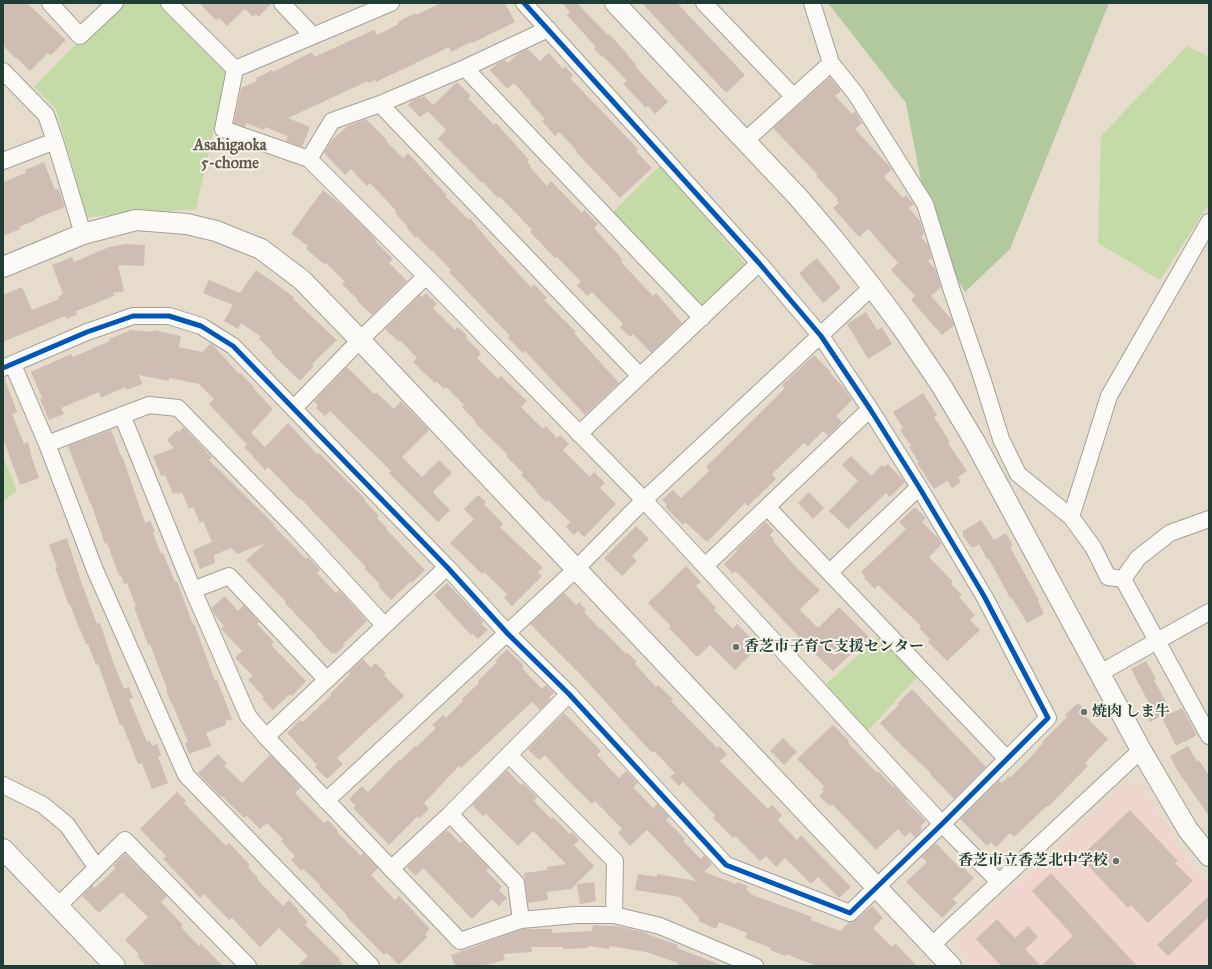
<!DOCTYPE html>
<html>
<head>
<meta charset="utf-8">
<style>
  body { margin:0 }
  #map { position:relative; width:1212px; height:969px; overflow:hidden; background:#e6dccc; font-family:"IM FELL Great Primer",serif }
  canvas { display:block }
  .frame { position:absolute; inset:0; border:4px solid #1f3d34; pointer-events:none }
</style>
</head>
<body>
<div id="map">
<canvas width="1212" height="969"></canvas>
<div class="frame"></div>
</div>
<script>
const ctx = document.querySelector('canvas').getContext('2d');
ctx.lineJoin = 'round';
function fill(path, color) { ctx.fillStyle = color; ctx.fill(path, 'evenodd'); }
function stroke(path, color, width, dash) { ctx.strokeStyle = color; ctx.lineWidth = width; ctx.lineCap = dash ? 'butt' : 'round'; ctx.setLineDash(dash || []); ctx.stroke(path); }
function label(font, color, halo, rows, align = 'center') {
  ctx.font = font + ' "IM FELL Great Primer","Noto Serif JP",serif'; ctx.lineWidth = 4; ctx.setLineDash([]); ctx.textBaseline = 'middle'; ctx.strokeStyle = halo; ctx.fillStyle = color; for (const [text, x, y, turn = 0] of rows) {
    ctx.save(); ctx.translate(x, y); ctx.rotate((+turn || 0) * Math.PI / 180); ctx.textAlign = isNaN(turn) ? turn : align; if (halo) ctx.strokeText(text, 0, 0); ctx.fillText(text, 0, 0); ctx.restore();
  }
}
fill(new Path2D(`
  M1126 783 1141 786 1176 844 1209 886V966H972L958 951 959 940Z`), '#efd5cd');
fill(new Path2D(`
  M116 3H163L227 70 196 209 87 217 56 109 34 87Z
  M1187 46 1209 57V204L1160 280 1098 243 1101 136Z
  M661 165 746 265 703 308 610 215Z
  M3 456 17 491 3 501Z
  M881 635 920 674 868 731 825 685Z`), '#c4dba7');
fill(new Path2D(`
  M828 3H1109L1010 249 965 292 932 238 906 103Z`), '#b1c99c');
fill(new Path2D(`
  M3 3H27L66 40 51 55 48 53 30 71 16 57 15 58 3 45Z
  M199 3H272L258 17 256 14 253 17 245 9 227 26 219 18 216 20Z
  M441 3H505L515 22 472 43 471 42 451 52 449 47 376 82 375 80 369 83 368 81 288 118 310 127 302 147 286 141 288 136 265 127 264 130 246 123 245 127 234 123 241 88 257 81 256 78 272 70 273 72 312 52 314 57 374 30 377 35 399 24 398 22 415 13 416 15Z
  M562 3H577L608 35 609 34 622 48 636 65 635 66 668 102 655 114 648 106 646 108 623 84 627 81 603 56 602 57 594 49 596 47 567 15 570 12Z
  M642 3H677L745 75 726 93Z
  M528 49 540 61 549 53 563 69 565 66 573 75 570 78 638 149 636 151 652 168 620 198 576 152 577 151 559 132 555 136 542 121 545 119 530 103 531 102 514 83 507 89 490 70 498 63 505 60 508 63 519 53Z
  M830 77 841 91 835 96 852 114 855 111 862 123 855 129 892 169 884 177 903 198 906 195 914 204 909 208 920 221 924 234 921 237 928 245 932 258 928 261 935 269 941 287 931 296 952 320 954 325 942 335 911 300 915 296 891 270 898 263 868 229 859 237 833 208 839 203 836 200 838 199 816 176 818 175 773 128Z
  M457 82 471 96 468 98 494 125 496 123 529 160 527 162 531 166 530 167 547 186 551 181 582 213 584 210 598 224 594 228 623 260 621 262 653 296 656 293 678 318 682 323 651 353 633 334 630 337 620 327 623 324 592 292 587 296 577 285 581 282 560 260 557 257 555 258 530 232 532 230 511 208 500 197 498 198 483 182 482 183 438 139 446 130 428 111 420 117 408 105 413 100 424 96 433 105Z
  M366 119 387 140 386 141 403 158 408 153 447 195 445 196 469 220 470 218 493 246 531 287 534 284 547 298 544 300 576 332 574 333 619 383 585 415 525 351 523 353 508 338 510 336 449 272 451 270 432 250 431 251 417 236 415 238 407 228 408 227 395 213 397 212 370 183 367 186 351 169 345 175 324 153 332 140 348 126Z
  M44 162 55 190 59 189 65 207 35 219 36 220 19 227 20 229 3 236V182L26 173 25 170Z
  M323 190 344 207 368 231 376 240 375 241 393 259 389 263 407 281 372 315 357 301 358 300 342 284 345 282 326 263 324 264 306 249 308 246 291 234Z
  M126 244 145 245 144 266 118 265 124 291 113 293 114 296 76 311 77 315 66 319 65 316 3 342V295L22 287 32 310 59 299 58 297 63 294 52 265 72 257 74 262 109 247Z
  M817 258 841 288 823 303 799 273Z
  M256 270 294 297 293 299 337 340 312 364 314 366 300 381 271 353 272 351 259 339 261 337 241 323 238 329 224 321 233 305 203 293 209 280 240 293Z
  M426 293 437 304 433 308 455 330 458 327 467 336 466 338 481 353 477 358 498 379 501 376 527 401 521 407 543 429 546 426 557 438 560 435 569 444 563 450 590 477 594 472 605 483 600 488 616 504 584 537 578 531 574 535 566 527 570 522 548 500 546 502 536 492 537 491 521 475 523 473 506 456 508 455 475 423 476 422 462 407 464 405 446 387 444 389 436 381 435 383 423 372 413 362 417 358 400 340 399 342 385 329 420 295 422 297Z
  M866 312 877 330 882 327 892 344 868 359 847 324Z
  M131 330 153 332V330L181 336 179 347 202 352 211 343 212 344 239 374 240 373 254 387 253 388 273 409 251 433 265 447 288 423 317 454 319 453 365 499 364 500 379 516 377 518 387 528 386 529 425 570 412 583 411 581 391 600 378 586 380 584 364 568 366 567 301 499 300 500 268 467 265 470 253 457V456L244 447 247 445 209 404 214 399 199 384 169 378V381L139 375 142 384 126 390 125 387 101 398 99 392 61 408 64 414 49 420 40 399 42 398 31 372 71 354 73 357 110 341 109 339Z
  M814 355 831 372 830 373 844 388 852 400 836 416 842 422 828 436 823 431 808 446 804 443 772 474 776 479 748 506 745 503 707 542 685 522 683 525 665 507 667 505 662 500 673 490 681 498 709 471 706 467 785 388 782 385Z
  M347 367 374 394 376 392 394 409 401 401 429 430 402 457 422 477 439 460 452 473 433 492 435 494V495L450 510 438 522 389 473 391 471 330 411 325 416 316 408 318 406 314 401Z
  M3 377H4L17 412 12 414 24 444 28 442 31 453H30L39 478 20 485 3 438Z
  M923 393 937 415 934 417 950 442 948 443 967 471 958 477 961 482 952 488 947 481 934 489 917 463 919 462 909 447 911 446 900 430 903 428 893 412Z
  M183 427 212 457 209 460 274 524 273 525 306 559 308 557 320 570 317 573 336 593 339 590 367 621 343 644 344 646 336 654 334 652 332 654 315 636 316 635 299 618 285 603 286 602 246 560 266 543 237 554 231 548 214 555 215 563 200 569 193 550 212 542 203 521 200 523 193 507 189 509 182 492 178 494 177 492 173 494 165 475 161 476 153 456 174 448 167 440 177 430 179 432Z
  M111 430 122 458H123L145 523 150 521 155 532 153 533 161 554 163 553 175 582 177 581 193 625 194 623 215 681 217 680 232 719 225 721 226 725 206 733 211 746 189 754 185 743 188 742 172 703H171L166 690 167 689 150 644 148 645 134 607 136 606 127 583 124 584 121 575 119 576 107 543 105 544 91 503H90L68 446Z
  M851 456 871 476 882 465 884 467 888 464 905 482 890 497 886 493 848 529 829 511 858 481 842 465Z
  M809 492 824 508 813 519 798 503Z
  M478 495 486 502 484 504 503 524 500 527 543 568 538 572 542 576 512 606 504 598 507 594 484 572 482 574 450 543 474 519 464 509Z
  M915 507 926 518 922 522 939 539 942 544 929 557 953 582 951 584 962 595 959 597 975 615 970 620 980 630 947 661 928 642 930 639 919 628 921 626 878 585 875 589 864 578 865 576 861 572 906 529 899 522Z
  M981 520 994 540 1006 533 1013 546 1010 547 1039 600 1038 601 1044 614 1027 623 1012 598H1010L989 559H987L979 544 975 547H971L963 536V531Z
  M766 522 774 531 770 535 775 540 773 541 797 568 820 590 800 609 802 612 818 628 839 607 870 638 854 655 852 653 833 671 807 646 806 647 797 639 799 637 740 575 735 571 733 574 724 564 737 551 736 550Z
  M636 526 649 539 632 556 637 561 622 576 604 558Z
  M67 538 80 579 97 624 100 623 113 662 124 689 129 687 133 698 129 699 147 742 150 741 152 746 157 744 161 756 158 757 168 783 152 789 142 763 138 764 122 724 120 725 98 664 96 665 88 644H86L70 605H69L55 568 57 567 49 545Z
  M686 566 701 582 696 586 716 608 714 610 733 629 737 624 759 646 735 670 710 645 697 657 669 628 671 626 648 603Z
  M447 583 484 622 481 624 488 630 478 639 472 633 471 635 434 595Z
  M564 593 576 605 579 602 586 610 584 612 600 629 601 628 626 654 628 653 637 662 635 664 656 687 658 685 673 699 671 701 717 748 719 746 727 754 720 761 768 809 772 805 782 815 778 820 797 840 801 835 851 887 839 898 818 877 811 884 785 858 776 867 766 856 760 861 735 836 733 838 713 818 715 815 683 782 679 786 670 777 675 773 654 751 652 753 582 676 530 624Z
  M225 596 238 611 244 605 259 622 257 624 274 642 271 645 306 681 292 696 290 694 273 710 262 699 264 697 248 680 253 676 235 658 242 651 221 629 224 626 214 614 211 608Z
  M507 649 524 666 522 668 542 689 546 685 554 693 549 697 551 699 540 710 532 702 461 768 459 766 424 803 429 809 420 818 418 816 389 845 353 808 356 806 349 799 362 786 368 792 399 760 400 761 415 746 416 747 436 728 432 725 443 715 446 718 463 701 462 699 479 683 478 681 497 662 495 661Z
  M363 659 371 668 375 663 386 673 384 675 404 696 337 758 343 764 327 779 315 767 317 765 287 733 300 720 303 722 331 695 330 694 350 674 349 672Z
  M1146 661 1156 679 1154 680 1172 713 1182 708 1197 735 1176 746 1161 716 1150 722 1144 711 1151 707 1131 669Z
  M912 689 986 767 954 799 930 774 931 773 902 746 880 723 899 705 897 704Z
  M1078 703 1088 713 1085 716 1108 739 1085 763 1088 766 1048 807 1047 806 1014 837 1010 833 996 847 991 842 987 846 960 819 999 780 1002 783 1009 776 1010 778 1029 759 1043 743 1042 742 1067 717 1065 715Z
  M564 713 601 751 597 755 619 778 626 771 638 783 633 787 653 808 657 804 669 817 666 820 685 839 683 841 701 859 704 855 712 864 704 872 736 884 737 882 748 886 746 890 750 892V894L812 917 811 920 840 931 849 922 856 920 872 906 883 918 873 928 892 947 895 943 917 966H817L786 954V956L770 950 771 948 745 938 747 933 719 922 716 929 698 921 699 918 680 897 635 890 638 874 657 877V874L696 881 647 830 630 846 618 833 622 829 595 801 592 804 577 789V790L545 755 539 760 528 749Z
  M833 725 849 741 848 743 876 772 878 771 893 787 894 786 907 800 906 801 926 821 920 827 922 830 915 837 910 832 905 837 898 829 876 850 832 804 830 806 819 796 824 791 822 789 824 786 797 759Z
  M783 738 797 752 784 765 770 751Z
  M1188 746 1197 762 1199 760 1209 776V816L1177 770 1170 756Z
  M218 754 227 763 224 766 242 783 270 755 301 787 295 793 324 823 328 820 338 831 337 832 361 856 363 853 378 868 371 875 395 900 399 896 430 929 425 934 427 937 399 965 387 953 384 955 346 916 347 915 319 886 320 885 303 869 301 871 291 860 295 856 281 841 283 839 267 823 260 829 247 816 244 818 222 796 221 797 198 773Z
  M507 770 521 785 523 783 537 797 534 801 551 819 553 817 570 834 572 832 579 840 574 845 594 866 571 889 547 892 548 900 528 903 524 873 547 870V867L566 864 533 831 518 846 486 814 483 816 472 805Z
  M177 792 186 801 184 803 226 846 229 843 250 865 248 867 258 878 257 879 283 906 289 900 298 909 297 910 308 922 305 925 340 959 339 960 344 966H297L308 956 279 928 260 947 232 918 229 920 204 894 200 898 187 884 163 859 166 856 140 829Z
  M1130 810 1178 861 1175 863 1193 881 1148 923 1131 905 1128 908 1080 857Z
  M447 830 460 843 462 841 489 868 486 870 502 887 499 890 507 898 499 906 492 899 472 919 423 868 415 876 407 867Z
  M936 843 958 866 960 864 974 878 953 899 957 903 942 918 906 882 927 862 921 857Z
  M125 854 167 896 161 902 183 925 181 927 199 946 201 944 223 966H146L137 956 139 954 125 940 148 917 122 892 99 913 82 896 92 885 95 888 116 868 113 866Z
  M1051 873 1137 966H1001L976 939 997 919 1015 938 1028 926 1038 937 1025 949 1041 966 1073 936 1032 891Z
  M594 882 596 901 580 904 577 884Z
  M1209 896V917L1168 956 1157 945Z
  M593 925 623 927 647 933V934L678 945 677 948 721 965V966H677L678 963 646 952 610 946 609 949 588 946V948L563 949V947H531L532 952 503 954 505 960 483 966H455L451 955 523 929H552V933L592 931Z`), '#cfbdb3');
const minor = new Path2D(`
  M50 3 80 36 115 3
  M169 3 235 69
  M282 3 313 36
  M704 3 793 96
  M812 3 831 63 855 93 925 204 952 291 982 378 1001 439 1018 474 1071 517 1093 547 1108 577 1123 579 1138 558 1170 533 1209 519
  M465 68 702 318
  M235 69 223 129 309 159 426 276 644 500 942 824 999 882
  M235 69 391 3
  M3 71 46 115 55 141 83 234
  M380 104 640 376
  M745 141 831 63
  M309 159 332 121 380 104 465 68 548 29
  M3 161 55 141
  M13 365 47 444 95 570 186 775 371 966
  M3 368 87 332 133 316H169L201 326 233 346 447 567 508 634 569 694 726 865 850 913 942 824 1048 718 984 596 919 487 870 409 821 336 759 263 524 3
  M294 408 360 340 426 276
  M122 415 193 590 248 716 266 737 460 941 521 920 576 915H614L660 926 755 966
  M579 434 759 263
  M47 444 149 405 178 408 296 529 384 625
  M767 507 1007 759
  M1071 517 1109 396 1209 222
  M705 566 870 409
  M830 572 919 487
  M1123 579 1157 641 1209 612
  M193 590 229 576 327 680
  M1100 673 1157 641 1209 736
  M266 737 447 567
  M509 755 615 861 614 915
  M3 785 43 805 67 825 97 868
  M326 801 576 569 644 500 872 287
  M450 814 516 883 521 920
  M391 869 450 814 569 694
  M57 907 125 840 248 966
  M932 945 1141 750`);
const tertiary = new Path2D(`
  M615 3 798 197 833 238 872 287 901 326 941 385 975 442 1141 750 1188 830 1209 856
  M3 267 83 234 136 220 187 224 216 231 261 249 302 280 360 340 951 966
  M3 849 115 966`);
stroke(minor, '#a3a197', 18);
stroke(tertiary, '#a3a197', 22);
stroke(minor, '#fbfaf7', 16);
stroke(tertiary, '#fbfaf7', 20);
stroke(new Path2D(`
  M3 368 87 332 133 316H169L201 326 233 346 447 567 508 634 569 694 726 865 850 913 942 824 1048 718 984 596 919 487 870 409 821 336 759 263 524 3`), '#0057b8', 5);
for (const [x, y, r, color] of [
  [736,647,4,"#657569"],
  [1084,712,4,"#657569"],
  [1116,861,4,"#657569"]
]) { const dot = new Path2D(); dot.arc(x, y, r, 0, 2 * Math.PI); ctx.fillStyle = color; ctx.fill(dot); stroke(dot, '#f7f3e8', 1.5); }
label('bold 15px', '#1f3d34', '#f7f3e8', [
  ["香芝市子育て支援センター",744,647],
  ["焼肉 しま牛",1092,712],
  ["香芝市立香芝北中学校",1108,861,"right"]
], 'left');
label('bold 16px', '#605b4f', '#f7f3e8', [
  ["Asahigaoka",230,146],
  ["5-chome",230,164]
]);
</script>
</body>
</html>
